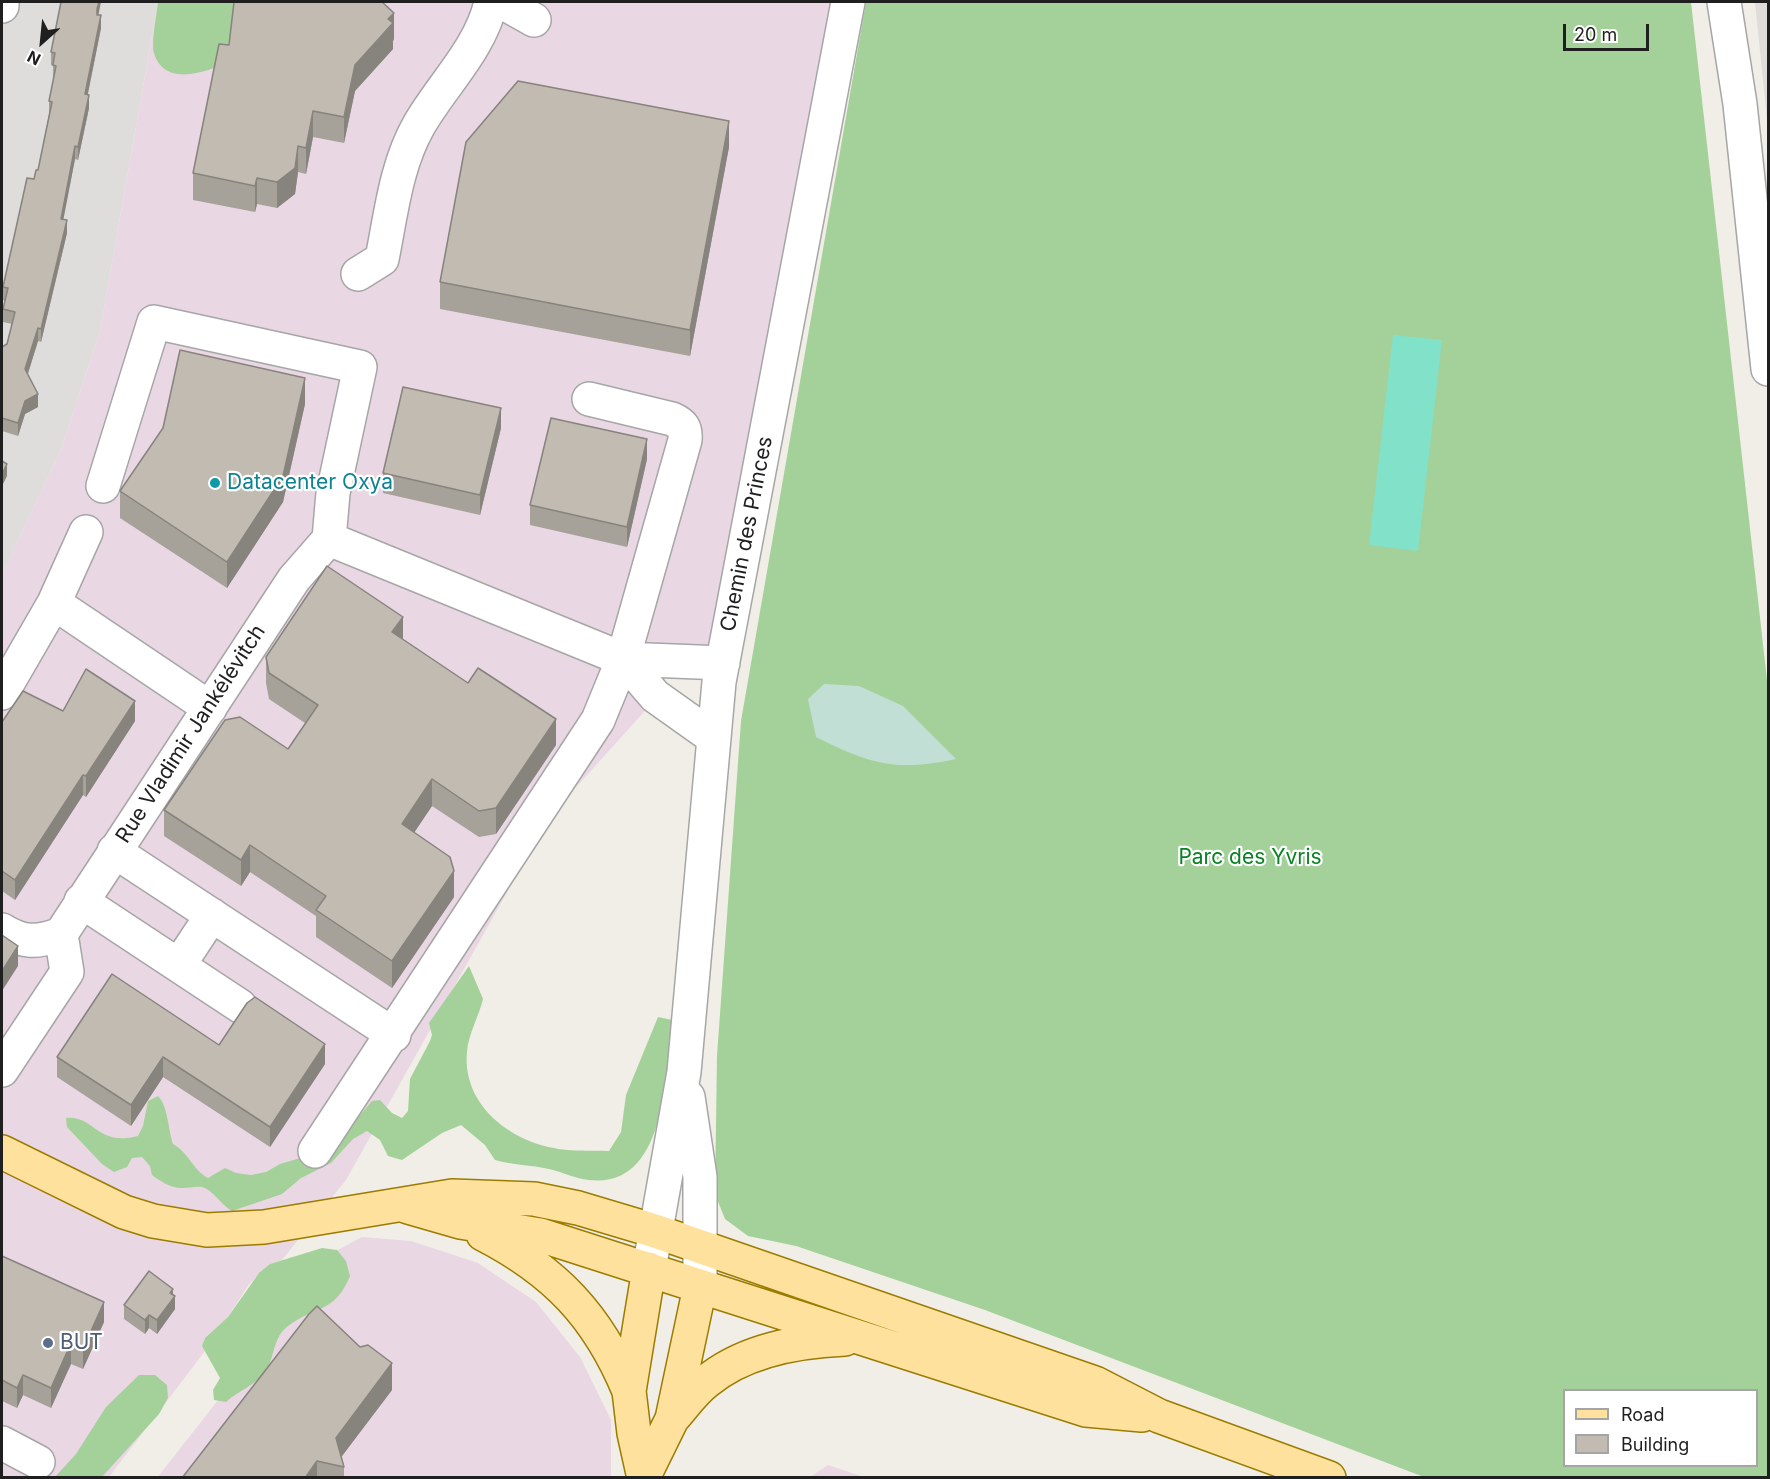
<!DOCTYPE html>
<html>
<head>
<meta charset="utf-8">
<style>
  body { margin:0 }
  #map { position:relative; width:1770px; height:1479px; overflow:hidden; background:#f0eee6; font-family:Inter,sans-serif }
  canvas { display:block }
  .frame { position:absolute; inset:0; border:3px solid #1f1f1f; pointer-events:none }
  .legend { position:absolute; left:1563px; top:1389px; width:195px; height:78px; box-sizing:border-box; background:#fff; border:2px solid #a5a5a5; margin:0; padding:8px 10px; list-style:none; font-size:18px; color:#1f1f1f }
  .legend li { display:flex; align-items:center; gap:12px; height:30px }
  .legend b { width:30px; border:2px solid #a5a5a5 }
  .north { position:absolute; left:12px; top:12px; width:60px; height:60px; -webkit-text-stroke:4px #fff; paint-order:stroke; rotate:207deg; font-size:16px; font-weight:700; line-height:24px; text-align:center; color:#1f1f1f }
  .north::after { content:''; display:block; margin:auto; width:21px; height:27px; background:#1f1f1f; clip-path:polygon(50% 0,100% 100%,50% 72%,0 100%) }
  .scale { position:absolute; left:1563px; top:24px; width:86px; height:27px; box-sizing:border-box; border:3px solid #1f1f1f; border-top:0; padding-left:8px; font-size:18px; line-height:21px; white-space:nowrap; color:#1f1f1f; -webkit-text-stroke:4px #fff; paint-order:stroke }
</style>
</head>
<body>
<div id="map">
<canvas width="1770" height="1479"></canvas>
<div class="frame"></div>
<ul class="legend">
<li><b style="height:8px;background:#fee19d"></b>Road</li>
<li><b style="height:16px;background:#c1bbb2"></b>Building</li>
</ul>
<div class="north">N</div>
<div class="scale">20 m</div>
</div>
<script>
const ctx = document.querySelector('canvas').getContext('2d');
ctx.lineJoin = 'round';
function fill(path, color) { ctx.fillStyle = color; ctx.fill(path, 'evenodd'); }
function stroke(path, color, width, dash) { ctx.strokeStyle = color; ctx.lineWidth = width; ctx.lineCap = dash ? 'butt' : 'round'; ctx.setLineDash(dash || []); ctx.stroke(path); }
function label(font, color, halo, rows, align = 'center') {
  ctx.font = font + ' Inter,sans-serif'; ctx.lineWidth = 4.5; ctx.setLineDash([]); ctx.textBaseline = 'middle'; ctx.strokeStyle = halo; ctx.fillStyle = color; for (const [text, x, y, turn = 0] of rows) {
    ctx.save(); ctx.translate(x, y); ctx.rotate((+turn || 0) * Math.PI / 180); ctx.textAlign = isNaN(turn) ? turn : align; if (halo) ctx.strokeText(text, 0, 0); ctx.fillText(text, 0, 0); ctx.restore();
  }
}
fill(new Path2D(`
  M2 2H158L100 331 62 447 2 575Z
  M1755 2H1768V130Z`), '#dedddc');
fill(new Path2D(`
  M158 2H848L723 663H669L653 702 549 817 346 1180 282 1260 270 1264 249 1284 228 1317 205 1338 202 1346 205 1351 109 1477H2V575L62 447 100 331Z
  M362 1237 411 1241 478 1263 536 1302 580 1357 611 1420V1477L157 1478 334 1252Z
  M828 1465 864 1477H810Z`), '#ead7e4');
fill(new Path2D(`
  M158 2H236L230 61C208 72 164 88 154 53 151 42 157 13 158 2Z
  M866 2H1691L1768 689V1477H1424L985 1310 796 1246 748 1236 725 1219 715 1194 717 1056 741 721ZM1564 1390H1756V1466H1564Z
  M469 966 483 999C479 1016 468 1035 467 1052 462 1103 508 1140 554 1148 571 1152 591 1150 609 1151L621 1132 626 1095 658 1017 672 1020C665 1072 668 1189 589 1180 576 1179 562 1172 549 1169 531 1165 513 1165 495 1160L485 1145 461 1125 442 1133 402 1160 388 1156 380 1140 367 1131 353 1139 331 1163 301 1178 282 1194 232 1211C220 1204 213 1190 202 1187 197 1186 188 1188 183 1188 172 1189 160 1181 152 1175L150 1166 142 1157 132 1158 127 1167 114 1172 102 1164 67 1127 66 1118C95 1115 96 1147 138 1136L143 1126 148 1101 158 1096C168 1106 168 1129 173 1144 189 1153 193 1170 208 1178L225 1168 236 1173 251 1175 266 1172 280 1164 307 1156 361 1114 372 1101 380 1100 392 1113 402 1118 408 1111 410 1079 430 1041 432 1035 429 1023Z
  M322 1248 337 1250 346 1261 350 1276C334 1314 316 1305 288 1326 273 1337 275 1356 266 1371 256 1385 238 1391 226 1402L214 1400 213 1390 220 1378 202 1346 205 1338 228 1317 259 1273 270 1264Z
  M139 1375H155L167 1385 168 1398 159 1414 102 1477H55L76 1454 106 1407Z`), '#a3d199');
fill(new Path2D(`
  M824 684 859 686 903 706 956 759C895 772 870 764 816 737L808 699Z`), '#c2dfd5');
fill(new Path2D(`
  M1393 335 1442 340 1418 551 1369 545Z`), '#82e1c9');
const minor = new Path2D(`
  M502 2 534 20
  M1724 2 1740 104 1768 369
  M2 6V2
  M358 274 382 259C391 214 396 165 419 125 442 85 481 48 491 2
  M329 539 623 659 723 663
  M54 603 210 708
  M623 659 655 696 714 738
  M2 693 54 603 86 532
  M114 851 394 1035
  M81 901 240 1006
  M2 930C23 943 37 943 61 934
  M61 934 294 579 329 539 333 493 360 367 154 322 103 486
  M179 965 212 915
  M2 1070 67 972 61 934
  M688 1097 700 1177V1287
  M315 1151 598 720 623 659 685 440C686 428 683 424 672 419L589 399
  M649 1269 684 1072 719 682 848 2
  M2 1443 38 1462`);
const major = new Path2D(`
  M2 1152 124 1212 153 1221 207 1230 264 1227 452 1196 534 1199 578 1208 655 1231 1095 1383 1159 1416 1329 1478
  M408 1207 460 1222 540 1235 1086 1410 1142 1415
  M483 1234C555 1271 598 1316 629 1391
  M672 1419C683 1407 693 1392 706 1382 744 1350 797 1341 845 1339
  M644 1476 672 1419 700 1287
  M644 1478 634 1433 629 1391 649 1269`);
stroke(minor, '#a6a6a6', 36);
stroke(major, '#9b7c00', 36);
stroke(minor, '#fff', 33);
stroke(major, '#fee19d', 33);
fill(new Path2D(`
  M98 15 101 28 88 94 89 108 78 160 75 159 63 219 67 233 41 342 38 341 28 374 38 407 25 414 18 436 2 431V347L7 344 12 324 3 322V309L5 301 3 300V287L34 179 38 170 49 114V101L54 78H53V66L51 65V52Z
  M394 39 393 41V49L355 91 344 143 313 137 306 174 298 172 295 194 277 208 257 204 255 212 193 200V173L229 45Z
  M729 147 690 356 440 309V282Z
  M305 404 283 502 227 588 120 518V491Z
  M501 428 480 515 383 493V473Z
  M647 459 627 547 530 525V505Z
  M403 639 556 745 496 834 479 837 432 806 414 832 454 897 392 988 316 937V916L250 872 241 886 164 836V810L288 749 305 723 269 699 266 683V657Z
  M63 711 135 721 86 797 83 795 15 900 2 891V722Z
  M219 1045 325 1064 270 1147 163 1077 131 1126 57 1077V1057Z
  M2 1256 104 1322 83 1369 71 1364 51 1408 23 1395 17 1408 2 1401Z
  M173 1295 175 1309 157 1334 149 1328 145 1334 124 1319V1305Z
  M392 1390 341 1457 344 1467V1478H182Z`), '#a6a199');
fill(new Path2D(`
  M99 2H101L97 22V9Z
  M394 13V39L393 41V49L355 91 344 143V117L355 65 388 19Z
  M101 15V28L85 107V94Z
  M89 95V108L78 160V147Z
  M313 111V137L306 174V148Z
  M729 121V147L690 356V330Z
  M75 146V159L61 232V219Z
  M298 146V172L295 194 277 208V182Z
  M257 178V204L255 212V186Z
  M67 220V233L41 342V329Z
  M38 328V341L25 382V369Z
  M305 378V404L283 502 227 588V562Z
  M38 394V407L25 414 18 436V423L25 401Z
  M501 408V428L480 515V495Z
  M647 439V459L627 547V527Z
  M7 464V476L2 486V474Z
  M403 617V643L392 632Z
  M135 701V721L86 797V776Z
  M556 719V745L496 834V808Z
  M83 775V795L15 900V880Z
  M432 779V806L402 851V824Z
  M250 845V872L241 886V860Z
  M454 871V897L392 988V961Z
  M18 946V966L2 991V971Z
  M325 1044V1064L270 1147V1127Z
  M163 1057V1077L131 1126V1105Z
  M173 1289V1298L175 1296V1309L157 1334V1320Z
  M104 1302V1322L83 1369V1349Z
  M149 1315V1328L145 1334V1320Z
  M71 1343V1364L51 1408V1388Z
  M392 1363V1390L336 1464V1438Z
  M23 1375V1395L17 1408V1388Z
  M317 1461V1478H305Z`), '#87837d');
const building = new Path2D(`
  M61 2H99L97 9V15H101L85 94 89 95 78 147 75 146 61 219 67 220 41 329 38 328 25 369 38 394 25 401 18 423 2 418V347L7 344 15 312 3 309 8 288 3 287 27 178 34 179 36 170H38L52 102 49 101 56 66 53 65 55 53 51 52Z
  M234 2H382L394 13 388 19 393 23 355 65 344 117 313 111 306 148 298 146 295 168 277 182 257 178 255 186 193 173 219 44 229 45Z
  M518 81 729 121 690 330 440 282 466 142Z
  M180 350 305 378 283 476 227 562 120 491 163 428Z
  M403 387 501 408 480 495 383 473Z
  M551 418 647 439 627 527 530 505Z
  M2 461 7 464 2 474Z
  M327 566 403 617 392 632 468 683 478 668 556 719 496 808 479 811 432 779 402 824 450 857 454 871 392 961 316 910 326 896 250 845 241 860 164 810 225 720 240 717 288 749 318 705 269 673 266 657Z
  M86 669 135 701 86 776 83 775 15 880 2 871V722L23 691 63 711Z
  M2 935 18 946 2 971Z
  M112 974 219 1045 247 1003 255 997 325 1044 270 1127 163 1057 131 1105 57 1057Z
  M2 1256 104 1302 83 1349 71 1343 51 1388 23 1375 17 1388 2 1380Z
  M149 1271 173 1289 170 1293 175 1296 157 1320 149 1315 145 1320 124 1305Z
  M317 1306 360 1347 368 1345 392 1363 336 1438 344 1467 317 1461 305 1478H182L309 1314Z`);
fill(building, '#c1bbb2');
stroke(building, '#87837d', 1.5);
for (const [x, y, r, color] of [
  [215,483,6,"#0f9aa8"],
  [48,1343,6,"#5c6f8a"]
]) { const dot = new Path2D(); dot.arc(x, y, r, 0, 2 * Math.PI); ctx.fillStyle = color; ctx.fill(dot); stroke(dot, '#fff', 2); }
label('21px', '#0d838f', '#fff', [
  ["Datacenter Oxya",227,483]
], 'left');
label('21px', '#1f1f1f', '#fff', [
  ["Chemin des Princes",747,534,-79],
  ["Rue Vladimir Jankélévitch",191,734,-57]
]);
label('21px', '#098223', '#fff', [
  ["Parc des Yvris",1250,858]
]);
label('21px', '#4e5e75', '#fff', [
  ["BUT",60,1343]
], 'left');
</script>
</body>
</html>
